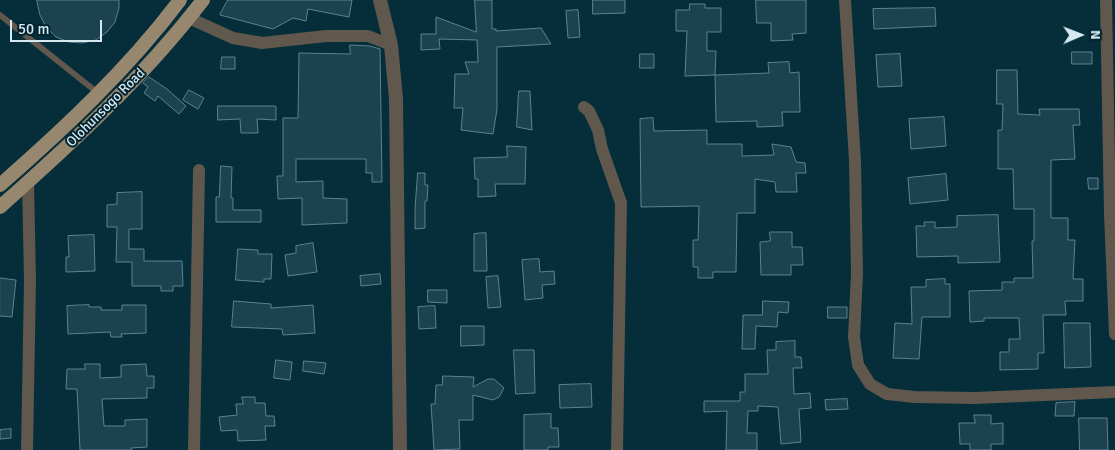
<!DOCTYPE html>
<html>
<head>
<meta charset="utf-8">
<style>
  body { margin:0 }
  #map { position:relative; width:1115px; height:450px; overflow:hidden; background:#052d3a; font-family:Signika,sans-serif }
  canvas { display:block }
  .north { position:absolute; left:1055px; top:10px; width:50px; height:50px; -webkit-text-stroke:4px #00232f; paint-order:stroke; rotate:89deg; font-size:14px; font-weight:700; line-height:20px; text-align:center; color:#d5e9f1 }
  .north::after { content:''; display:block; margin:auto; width:18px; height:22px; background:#d5e9f1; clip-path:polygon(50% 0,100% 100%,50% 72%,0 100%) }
  .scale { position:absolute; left:10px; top:20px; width:92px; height:22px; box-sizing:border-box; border:2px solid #d5e9f1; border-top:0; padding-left:6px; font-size:15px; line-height:18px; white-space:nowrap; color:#d5e9f1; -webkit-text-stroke:4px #00232f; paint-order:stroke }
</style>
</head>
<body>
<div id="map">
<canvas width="1115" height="450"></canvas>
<div class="north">N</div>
<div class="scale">50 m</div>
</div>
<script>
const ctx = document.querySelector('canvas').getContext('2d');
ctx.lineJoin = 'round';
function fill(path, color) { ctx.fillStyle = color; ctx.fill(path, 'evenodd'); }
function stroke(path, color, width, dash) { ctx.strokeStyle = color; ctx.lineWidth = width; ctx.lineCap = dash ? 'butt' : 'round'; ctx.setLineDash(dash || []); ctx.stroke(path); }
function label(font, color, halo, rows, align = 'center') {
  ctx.font = font + ' Signika,sans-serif'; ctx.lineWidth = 4; ctx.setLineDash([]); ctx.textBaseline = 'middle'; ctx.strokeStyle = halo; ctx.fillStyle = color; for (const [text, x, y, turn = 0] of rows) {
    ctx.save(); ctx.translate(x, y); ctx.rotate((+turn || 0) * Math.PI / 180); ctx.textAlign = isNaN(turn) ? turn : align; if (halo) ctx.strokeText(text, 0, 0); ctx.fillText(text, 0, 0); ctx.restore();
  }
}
const building = new Path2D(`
  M37 0H119V8L115 22 107 32 96 40 82 43 69 42 56 37 46 27 40 15Z
  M228 0H352L349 17 308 9 306 21 293 18 273 29 220 15Z
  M475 0H492V29H496V31L541 28 551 44 497 47V109L493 134 461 130 463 108H454L455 74H469L465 62H478L477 40 439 39 440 49 421 50V34H436V17L476 32Z
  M593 0H625V13L593 14Z
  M756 0H806V33L792 34 793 40 771 41V23H757Z
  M690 4H705V8H721V32H707V51H716L715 75 685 76 687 31H676V10H689Z
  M935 8 936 26 874 29 873 9Z
  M578 10 580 37 568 38 566 11Z
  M350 45 370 46 380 49 382 182H372V173H366V159H296V182L323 181V198L347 199V223L302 225V198L278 199 277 176H283V118H298L299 53 350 54Z
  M1072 52H1092V64H1072Z
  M640 54H654V68H640Z
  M900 54 902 86 878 87 876 55Z
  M222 57H235V69H221Z
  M789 62 790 73 799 72 800 112H782L783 126 757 127V121L716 122 715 75 769 73 768 63Z
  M997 70H1017L1018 114 1040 115 1039 109H1079L1080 125H1073L1075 159 1051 160V218H1068V240H1075L1073 279H1083V301H1065L1066 315H1043L1044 353H1038V369L1000 370V352H1009V339H1020L1019 318H984V321L970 322 969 291 1002 290V282H1014V278H1033L1032 241H1034V209H1014L1013 169H998V130H1002L1003 104H997Z
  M149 77 167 89 186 106 179 114 158 96 155 101 144 93 148 87 143 83Z
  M189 90 204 98 198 109 183 100Z
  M519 91H530L532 130 517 127Z
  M218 106H275L276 107V120L257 119 258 133H241L240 119 218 120Z
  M944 117 946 146 911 149 909 119Z
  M653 118 654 131 707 130V144H742V156L774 155 772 144 791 147 796 162 805 163 806 173H796L797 192H776L775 182 755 179V213H737L736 272H713V278H698V267H693V240H698L699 206 641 207 640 119Z
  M507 146 526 147 525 184H495L496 196 478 197V179H475L474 158 507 157Z
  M221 166 232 167 231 198H233V210H261V222H216V197H219Z
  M418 173H425V185H428L427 201H425V228L415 229V209Z
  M946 174 948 200 910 204 908 178Z
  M1088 178H1098V189H1089Z
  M142 192V229H129V249H144V261H182L183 286H173V291H161V286H132V262H116L117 227H107V205L117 204V193Z
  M998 215 1000 262 958 263V256L917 257 916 226H925L924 222H935V228L957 227V216Z
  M770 232H792V247H802L803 265H791V275H761L760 242 770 241Z
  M486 233 487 271H474V234Z
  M94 235 95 271 66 272V257H69L68 236Z
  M313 243 317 272 288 276 285 255 296 253V246Z
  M238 249 258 250V254H272L271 279H264V282L236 280Z
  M539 259 540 272 554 271 555 284 542 285 543 298 525 300 522 260Z
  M380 274 381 284 361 286 360 276Z
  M498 276 501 307 488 308 486 277Z
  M0 278 16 280 12 317 0 316Z
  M945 279V284H950V317H922L919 359 893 358 895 323 912 324 911 287H926V280Z
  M428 290H447V303L428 302Z
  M234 301 271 304V308L313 305 315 333 283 335 282 329 232 327Z
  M763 301 789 302 788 313 778 312 777 327 756 326 755 349H742L743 315H762Z
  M89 305V307H101V310H122V305H146V333L121 334 122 337H111L110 332 68 334 67 306Z
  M435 306 436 328 419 329 418 307Z
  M828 307H847V318H828Z
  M1064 323H1090L1091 367 1065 368Z
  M461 326H484V345L461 346Z
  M795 341V357H801L802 368H793L794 394 810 393 811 408 799 409 801 442 781 444 778 407 758 406V411H748L747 433H757V450H726L727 411 704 412V401H740V392H745V374H768L767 350H776V342Z
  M514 350H534L535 393 516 394Z
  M276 360 292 362 290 380 274 378Z
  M304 361 326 363 324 374 303 371Z
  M85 364H100V378L121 377V365L146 364 147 376H154V388H147V398L102 399 104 426H125V420L147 419V447L131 448 132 450H80L77 389H66L67 369H85Z
  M443 376 474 377 473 387 488 379H494L504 388 499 397 493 400 473 395V420H459L460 449 434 450 431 404H435L436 385H442Z
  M591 384 592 407 560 408 559 385Z
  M242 397H255V403H265L266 416H274L275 426H265L266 440 238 441 237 430 221 431 219 417 237 415 236 404H243Z
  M847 399 848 409 826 410 825 400Z
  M1075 402 1074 416H1055L1056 403Z
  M551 414V428H558L559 447H548V450H524V415Z
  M974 415H991V424L1003 423V444H991V450H970V444H960L959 423H975Z
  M1079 418H1107L1108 450H1080Z
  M11 429V438L0 439V430Z`);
fill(building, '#1d424f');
stroke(building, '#5c8291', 1);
stroke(new Path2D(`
  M0 15 98 93`), '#60584c', 6);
stroke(new Path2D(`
  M845 0 855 161 857 274 854 337 858 365 870 384 887 394 915 397 975 398 1115 392
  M1106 0 1110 214 1115 334
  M189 18 233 38 262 43 326 36H368L391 45
  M584 107 589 111 598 130 602 149 621 203 617 450
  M27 450 30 281 28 182
  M194 450 199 170`), '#60584c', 12);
stroke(new Path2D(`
  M380 0 391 45 396 99 400 450`), '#60584c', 14);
stroke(new Path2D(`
  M0 185C65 128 128 69 180 0
  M0 207C73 142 143 78 203 0`), '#97876e', 14);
label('14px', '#d5e9f1', '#00232f', [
  ["Olohunsogo Road",106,108,-45]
]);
</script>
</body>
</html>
